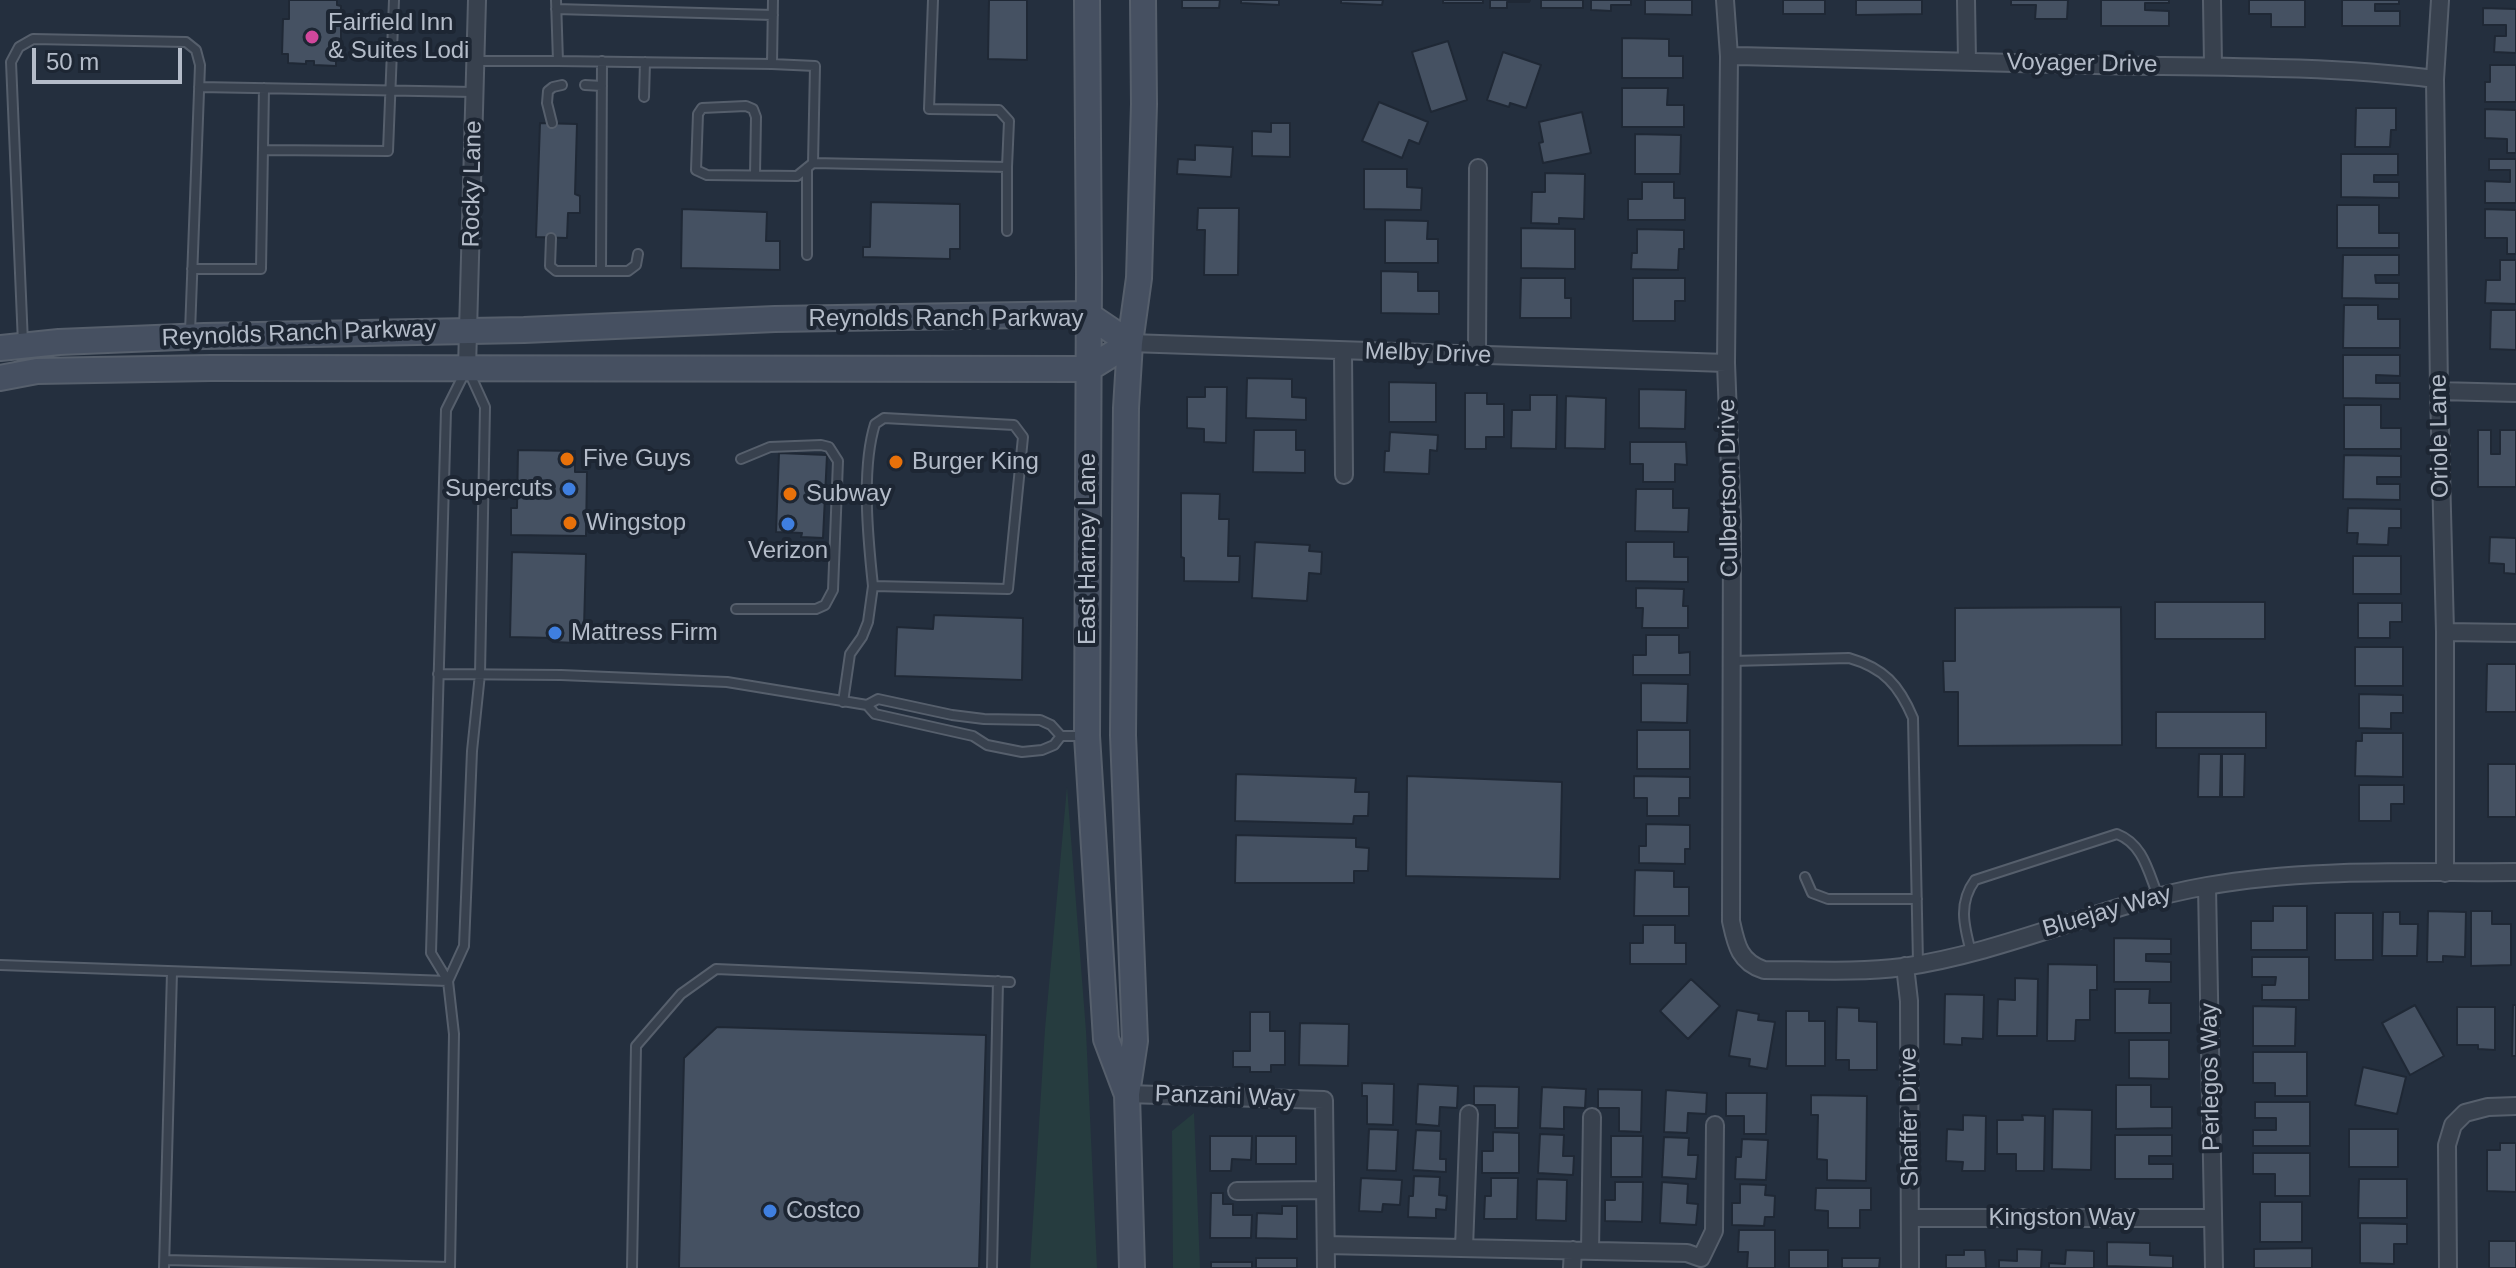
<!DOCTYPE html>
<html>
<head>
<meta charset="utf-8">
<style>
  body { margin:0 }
  #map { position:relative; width:2516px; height:1268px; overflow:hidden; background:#242f3e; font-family:Helvetica,sans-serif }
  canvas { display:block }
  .scale { position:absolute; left:32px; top:48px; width:150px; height:36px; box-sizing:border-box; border:4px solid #b4bcc9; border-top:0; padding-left:10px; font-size:24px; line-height:28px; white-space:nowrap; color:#b4bcc9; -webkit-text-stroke:6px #1d2633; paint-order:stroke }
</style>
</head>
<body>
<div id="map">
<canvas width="2516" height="1268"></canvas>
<div class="scale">50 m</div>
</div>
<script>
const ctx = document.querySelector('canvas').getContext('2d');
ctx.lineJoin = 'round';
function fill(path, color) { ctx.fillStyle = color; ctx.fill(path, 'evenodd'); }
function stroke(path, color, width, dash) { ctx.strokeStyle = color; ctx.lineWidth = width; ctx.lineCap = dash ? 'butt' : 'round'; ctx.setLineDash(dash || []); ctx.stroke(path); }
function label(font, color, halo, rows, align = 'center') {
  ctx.font = font + ' Helvetica,sans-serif'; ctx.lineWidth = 8; ctx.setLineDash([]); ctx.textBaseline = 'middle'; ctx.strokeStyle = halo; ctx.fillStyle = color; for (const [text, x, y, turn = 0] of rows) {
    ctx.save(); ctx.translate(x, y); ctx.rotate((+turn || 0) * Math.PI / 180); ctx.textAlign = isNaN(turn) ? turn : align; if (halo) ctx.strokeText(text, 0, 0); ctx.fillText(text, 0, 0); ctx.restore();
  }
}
fill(new Path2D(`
  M1067 787 1086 1031 1097 1268H1030L1045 1029Z
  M1194 1113 1200 1268H1173L1172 1131Z`), '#263c3f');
const building = new Path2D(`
  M289 0H337V5L341 6V58L336 57V66L314 65V61H306V64L288 63V54H282L283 19H289Z
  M989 0H1027V60L988 59Z
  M1182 0H1220L1219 8H1182Z
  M1241 0H1279V5L1241 3Z
  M1341 0H1383L1382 5 1341 3Z
  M1443 0H1483V3H1443Z
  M1490 0H1530L1529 2H1507V8H1490Z
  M1541 0H1583V8H1541Z
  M1591 0H1631V5H1611V11L1591 10Z
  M1645 0H1692V15L1645 14Z
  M1783 0H1825V14H1783Z
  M1856 0H1922V14L1856 15Z
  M2011 0H2068L2067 19H2035L2036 5H2011Z
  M2101 0H2169V3H2145V10L2169 11V26H2101Z
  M2249 0H2305V27H2271V14H2249Z
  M2342 0H2399V4H2375V11H2400V26H2342Z
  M2483 8 2516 9V53L2494 52 2495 36H2506V25H2483Z
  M1622 38 1669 39V56H1683V78H1622Z
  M1448 41 1467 100 1431 112 1412 52Z
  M1503 52 1541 65 1526 108 1510 103 1509 107 1487 100Z
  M2490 65H2516V102H2485V82H2490Z
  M1622 88H1668L1667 105H1684V127H1622Z
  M1379 102 1428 122 1419 144 1409 140 1402 158 1362 141Z
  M2356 108H2396V130H2391L2390 147H2355Z
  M2485 109 2516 110V153H2507V139L2485 138Z
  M1582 112 1591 153 1543 163 1539 143 1543 142 1539 122Z
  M540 123 577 124 575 194 580 196V213H568L567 238 536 237Z
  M1271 123H1290V157L1252 156V131L1271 132Z
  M1635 134 1681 135 1680 174H1635Z
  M1195 145 1233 147 1231 177 1177 174 1178 159 1195 160Z
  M2341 154H2398V175H2374V182H2399V198L2341 197Z
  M2489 159H2516V203H2485V181L2510 182V170H2489Z
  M1364 169H1407V187L1422 188 1421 210 1364 209Z
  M1545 173 1585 174 1584 219 1559 218V224L1531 223 1532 192H1545Z
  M1642 182H1674V198H1685V220H1628V199H1642Z
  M871 202 960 204V249H950V259L863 257V247H870Z
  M2337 205H2379V233H2399V248H2337Z
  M1198 208H1239L1238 275H1204L1205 230H1197Z
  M682 209 767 212 766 241H780V270L681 268Z
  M2485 209 2516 210V254H2507V238H2485Z
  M1385 220 1428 221 1427 239H1438V263H1385Z
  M1521 228 1575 229V269L1521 268Z
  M1637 229 1684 230V249H1679L1678 270 1631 269 1632 253H1637Z
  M2343 255H2399V275H2375L2376 283H2399V299L2342 298Z
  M2500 260H2516V304L2485 303 2486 280H2500Z
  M1381 271 1418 272V291H1439V314L1381 313Z
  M1521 278H1565V298H1571V318H1520Z
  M1633 278H1685V301H1675V321H1633Z
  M2344 305H2378V319H2400V348H2343Z
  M2491 310H2516V350L2490 349Z
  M2343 355H2400V376L2376 375V383H2400V399L2343 398Z
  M1247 378 1292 379V397L1306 398V420L1246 418Z
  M1389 382 1436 383V422H1389Z
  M1205 387H1227L1226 443 1204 442V429L1187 428V397H1205Z
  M1639 389 1686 390 1685 429 1639 428Z
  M1465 393H1487V404H1504V437H1486V449H1465Z
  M1530 395H1557L1556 449 1511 448 1512 410H1530Z
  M1566 396 1606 398 1605 449 1565 448Z
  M2344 405H2381V428H2401V449H2344Z
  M1254 430H1296V450H1305V473L1253 472Z
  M2478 430H2491V454H2500V430H2516V487H2478Z
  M1390 432 1438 435 1437 451 1430 450 1429 474 1384 472 1385 451H1389Z
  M1630 442H1686L1687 465 1675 464V482H1643V464H1630Z
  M518 450 575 451V472H587L586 536 511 535V508H517Z
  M779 453 827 455 823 538 801 537 802 533 776 532Z
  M2344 455 2401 456V477H2377V484H2400V500L2343 499Z
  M1636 489H1673V508H1689L1688 532 1635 531Z
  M1181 493 1220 494 1219 519H1229L1228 556H1240L1239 582 1184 581V558L1181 557Z
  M2348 508 2401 509V528H2389L2388 545 2357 544 2358 533H2347Z
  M2490 537 2516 538V574L2504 573V564L2489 563Z
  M1255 542 1310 545 1309 551 1322 552 1321 574 1309 573 1307 601 1252 598Z
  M1626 542H1674V557H1688V582L1626 581Z
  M512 552 586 554 584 628H576V643L553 642V638L510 637Z
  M2353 556H2401V594H2353Z
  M1636 588 1684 589 1683 606H1688V628H1642L1643 608H1636Z
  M2155 602H2265V639H2155Z
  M2358 603H2402V622H2390V638H2358Z
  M2121 607 2122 745 1958 746V692H1944L1943 661H1955V608Z
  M934 615 1023 618 1022 680 895 676 897 627 933 629Z
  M1646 635H1679V653L1690 652V675H1633V655H1646Z
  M2355 647H2403V686H2355Z
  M2487 664H2516V712H2486Z
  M1641 683 1688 684 1687 723 1641 722Z
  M2359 694 2403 695V713H2391V729L2359 728Z
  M2156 712H2266V748H2156Z
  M1637 730H1690V769H1637Z
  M2362 733H2403V777L2355 776 2356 741H2362Z
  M2199 754H2221L2220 797H2198Z
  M2222 754H2245L2244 797H2222Z
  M2488 764H2516V817H2488Z
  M1236 774 1356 778 1355 792H1369L1368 816H1354L1353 824 1235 821Z
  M1407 776 1562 782 1560 879 1406 876Z
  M1634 776 1690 777V798H1679V816H1647V798H1634Z
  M2359 785H2404V804H2391V821H2359Z
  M1646 824 1690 825V849H1685V864L1639 863V846H1646Z
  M1236 835 1356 838V847L1369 848 1368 871H1354V883H1235Z
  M1635 870 1674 871V887H1689V916H1634Z
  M2273 906H2307V950H2251V921H2273Z
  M2428 911 2466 912 2465 957 2443 956V962H2427Z
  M2471 911H2492V924H2511V965L2471 966Z
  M2383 912H2400V924H2418L2417 956H2382Z
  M2335 913H2373V960H2335Z
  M1643 925H1675V943H1686V964H1630V943H1643Z
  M2114 938 2171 939V954H2146V961L2171 962V982H2114Z
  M2252 957H2309V1000H2262V985H2275L2276 977H2252Z
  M2048 964 2097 965V990H2090V1020H2076L2075 1041H2047Z
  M2015 978 2038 979 2037 1036H1997L1998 999 2015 1000Z
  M1691 979 1720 1006 1688 1039 1660 1011Z
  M2115 989H2150L2149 1003H2171V1033H2115Z
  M1945 994 1984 995 1983 1039 1962 1038V1045L1944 1044Z
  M2415 1005 2444 1056 2410 1075 2382 1023Z
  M2513 1005H2516V1056H2512Z
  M2253 1006 2296 1007 2295 1046H2253Z
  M1837 1007 1859 1008V1021L1877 1022V1070H1849V1060H1836Z
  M2457 1007H2495V1050L2478 1049V1045H2457Z
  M1737 1010 1759 1014 1758 1020 1775 1022 1767 1069 1749 1066 1750 1059 1729 1056Z
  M1786 1011H1809V1021H1825V1066H1786Z
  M1250 1012H1270V1031H1285V1065H1271V1072H1250V1067H1233V1051H1250Z
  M1300 1023 1349 1024 1348 1066 1299 1065Z
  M717 1027 986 1035 979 1268H679L684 1058Z
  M2129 1040H2169V1079L2129 1078Z
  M2253 1052H2307V1096H2275V1083H2253Z
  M2363 1067 2406 1077 2397 1114 2355 1105Z
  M1362 1083 1394 1084 1393 1125 1367 1124V1096H1362Z
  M1418 1084 1458 1086 1457 1108 1440 1107 1439 1126 1416 1124Z
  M2116 1085H2151V1107H2172V1128L2116 1129Z
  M1474 1086 1519 1087 1518 1128H1495V1105H1474Z
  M1542 1087 1586 1089 1585 1108 1564 1107V1129L1540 1128Z
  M1598 1089 1642 1090 1641 1132 1619 1131V1108H1598Z
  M1666 1090 1707 1093 1706 1114 1688 1113 1687 1133 1664 1132Z
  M1726 1093H1767L1766 1134H1744V1116H1726Z
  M1811 1095 1867 1096 1866 1181 1827 1180V1160L1817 1159 1818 1115H1811Z
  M2255 1102H2310V1146H2253V1130H2276V1118H2255Z
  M2053 1109 2092 1110 2091 1170 2052 1169Z
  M1963 1115 1986 1116 1985 1171H1962L1963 1162 1946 1161 1947 1129 1963 1130Z
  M2022 1115 2045 1116 2044 1171H2016V1154H1997V1120H2023Z
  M1369 1129 1398 1130 1396 1171 1367 1170Z
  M2349 1129H2398V1167H2349Z
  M1416 1130 1441 1131 1440 1159H1446V1172L1413 1170Z
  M1493 1132 1519 1133V1173H1482V1151H1493Z
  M1540 1134 1564 1135 1563 1156H1574L1573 1175 1538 1173Z
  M2115 1135H2172V1156H2149V1164H2173V1179H2115Z
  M1210 1136H1252L1251 1160 1232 1159 1231 1171H1210Z
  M1256 1136H1296V1164H1256Z
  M1611 1136H1643L1642 1177H1611Z
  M1664 1137 1689 1138 1688 1155H1698L1696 1179 1662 1177Z
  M1742 1139 1768 1140 1766 1180 1735 1179 1736 1157H1741Z
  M2500 1143H2516V1192L2487 1191V1150H2500Z
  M2253 1153H2310V1196H2275V1174H2253Z
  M1414 1176 1440 1177 1439 1195 1447 1196 1446 1210 1436 1209V1218L1408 1217 1409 1196H1413Z
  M1361 1178 1402 1180 1400 1205 1383 1204 1382 1212 1359 1211Z
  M1491 1178H1518L1517 1219H1484L1485 1196H1491Z
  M1537 1179 1567 1180 1566 1221 1536 1220Z
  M2359 1179H2407V1218H2358Z
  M1615 1182H1643L1642 1222 1605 1221V1200H1615Z
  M1662 1182 1688 1184 1687 1203 1698 1204 1696 1225 1660 1223Z
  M1740 1184 1766 1185 1765 1195 1775 1196 1774 1217H1765L1764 1226 1732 1225V1203H1740Z
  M1816 1188H1871V1210H1860V1228H1828V1211L1815 1210Z
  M1211 1193H1223V1204H1233V1215H1252L1251 1238H1210Z
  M2260 1202H2302V1242H2260Z
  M1282 1206H1297V1239L1256 1238 1257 1213 1282 1214Z
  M2360 1223 2407 1224V1244H2394V1264L2360 1263Z
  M1739 1230H1775V1268H1747L1748 1252H1738Z
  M2489 1241H2516V1268H2489Z
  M2107 1242 2150 1243V1255L2173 1256V1268L2107 1266Z
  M2312 1248V1268H2254V1249Z
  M2017 1249 2042 1250 2041 1268H1999V1260L2017 1261Z
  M1789 1250H1828V1268H1789Z
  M1964 1250H1985L1986 1268H1946V1255H1964Z
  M2066 1250 2094 1251V1268H2049V1263L2065 1264Z
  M1256 1258H1297V1268H1256Z
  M1842 1258H1880L1879 1268H1842Z
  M1211 1262H1252V1268H1211Z`);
fill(building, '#455162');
stroke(building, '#1f2835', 2);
const lane = new Path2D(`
  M556 9 773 15
  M476 61H558L556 0
  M558 61 772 64 773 0
  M772 64 815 66 813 163 1007 167 1009 121 999 110 929 109 933 0
  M585 85 602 86
  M199 87 474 92
  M644 97 645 62
  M552 123 547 103 548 91 553 87 562 85
  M264 150 388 151 394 0
  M1007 167V231
  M755 175 756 117 753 109 746 106 702 108 698 114 696 170 707 175 797 176 813 163
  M551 238 550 266 556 271H628L636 265 638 254
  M807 255V168
  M192 269H261L264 88
  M601 271 602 61
  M23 343 11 62 19 47 33 39 186 42 196 50 200 65 190 332
  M736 609H816L825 605 833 590 838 461 829 447 821 445 770 447 741 459
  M1732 661 1849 658C1884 668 1899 685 1913 718L1918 963
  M438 674 561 675 727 682 867 705 875 714 973 736 987 745 1022 752 1042 750 1054 745 1061 736
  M843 702 850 654 862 637 868 622 873 586 1008 589 1023 437 1014 425 884 418 875 424C861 469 868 539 873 586
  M867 705 878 699 952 715 984 719 1040 720 1051 725 1061 736H1084
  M1805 877 1812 893 1828 899H1917
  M1971 952C1964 926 1958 903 1975 880L2117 834C2143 844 2148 871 2158 896
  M0 965 448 981
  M448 981 464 946 472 751 480 674 485 407 470 374
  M165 1260 450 1267
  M164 1268 172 972
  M450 1268 454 1034 448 981 431 953 446 410 465 372
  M632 1268 636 1046 681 994 716 969 1010 982
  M992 1268 998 981`);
const street = new Path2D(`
  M1725 0 1729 56 1726 363 1732 522 1731 921C1736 944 1739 962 1764 970 1810 970 1857 973 1903 967 2007 952 2104 904 2207 886 2308 868 2414 873 2516 872
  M1966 0 1967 61
  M2212 0 2213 65
  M2440 0 2435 79 2439 391 2445 632V873
  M1729 56C1851 58 1973 63 2094 65 2208 67 2322 65 2435 79
  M1130 343 1726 363
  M1343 352 1344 475
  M1477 356 1478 168
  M467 368 477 0
  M2439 391 2516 393
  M2445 632 2516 633
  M2207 886 2214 1268
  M1905 966 1909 1001 1910 1268
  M1127 1094 1324 1100 1326 1268
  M1237 1191 1325 1190
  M1911 1218H2213
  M1326 1245 1687 1253 1701 1258
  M1464 1248 1469 1114
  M1590 1251 1592 1117
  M1701 1258 1714 1231 1715 1125
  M1572 1268 1573 1250
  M2448 1268 2447 1145 2453 1125 2465 1113 2488 1107 2516 1106`);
const secondary = new Path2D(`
  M1087 0 1089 274 1087 736 1106 1039 1126 1092
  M0 348 59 342 204 336 524 330 775 319 1087 314 1130 343
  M0 378 37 371 211 368 1088 369 1130 343
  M1132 1268 1127 1094 1135 1041 1123 735 1126 408 1130 343 1139 278 1144 104 1143 0`);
stroke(lane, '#565f6c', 12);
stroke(street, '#565f6c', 20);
stroke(secondary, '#565f6c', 28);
stroke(lane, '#38414e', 8);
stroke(street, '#38414e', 16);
stroke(secondary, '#465061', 24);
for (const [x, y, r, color] of [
  [312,37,8,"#d1479c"],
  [567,459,8,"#e8710a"],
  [896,462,8,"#e8710a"],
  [569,489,8,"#3f7fe0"],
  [790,494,8,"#e8710a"],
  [570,523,8,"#e8710a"],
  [788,524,8,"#3f7fe0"],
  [555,633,8,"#3f7fe0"],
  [770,1211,8,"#3f7fe0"]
]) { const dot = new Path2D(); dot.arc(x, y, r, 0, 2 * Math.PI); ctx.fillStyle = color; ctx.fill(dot); stroke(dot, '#1d2633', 3); }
label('24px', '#b4bcc9', '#1d2633', [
  ["Fairfield Inn",328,23],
  ["& Suites Lodi",328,51],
  ["Five Guys",583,459],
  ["Burger King",912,462],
  ["Supercuts",553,489,"right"],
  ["Subway",806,494],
  ["Wingstop",586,523],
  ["Verizon",788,551,"center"],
  ["Mattress Firm",571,633],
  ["Costco",786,1211]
], 'left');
label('24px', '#b4bcc9', '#1d2633', [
  ["Voyager Drive",2082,64,1],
  ["Rocky Lane",473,184,-89],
  ["Reynolds Ranch Parkway",946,319],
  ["Reynolds Ranch Parkway",299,334,-2],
  ["Melby Drive",1428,354,2],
  ["Oriole Lane",2440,436,-91],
  ["Culbertson Drive",1729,488,-91],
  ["East Harney Lane",1088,549,-90],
  ["Bluejay Way",2107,912,-16],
  ["Perlegos Way",2211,1077,-91],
  ["Panzani Way",1225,1097,2],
  ["Shaffer Drive",1910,1117,-91],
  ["Kingston Way",2062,1218]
]);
</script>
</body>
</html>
